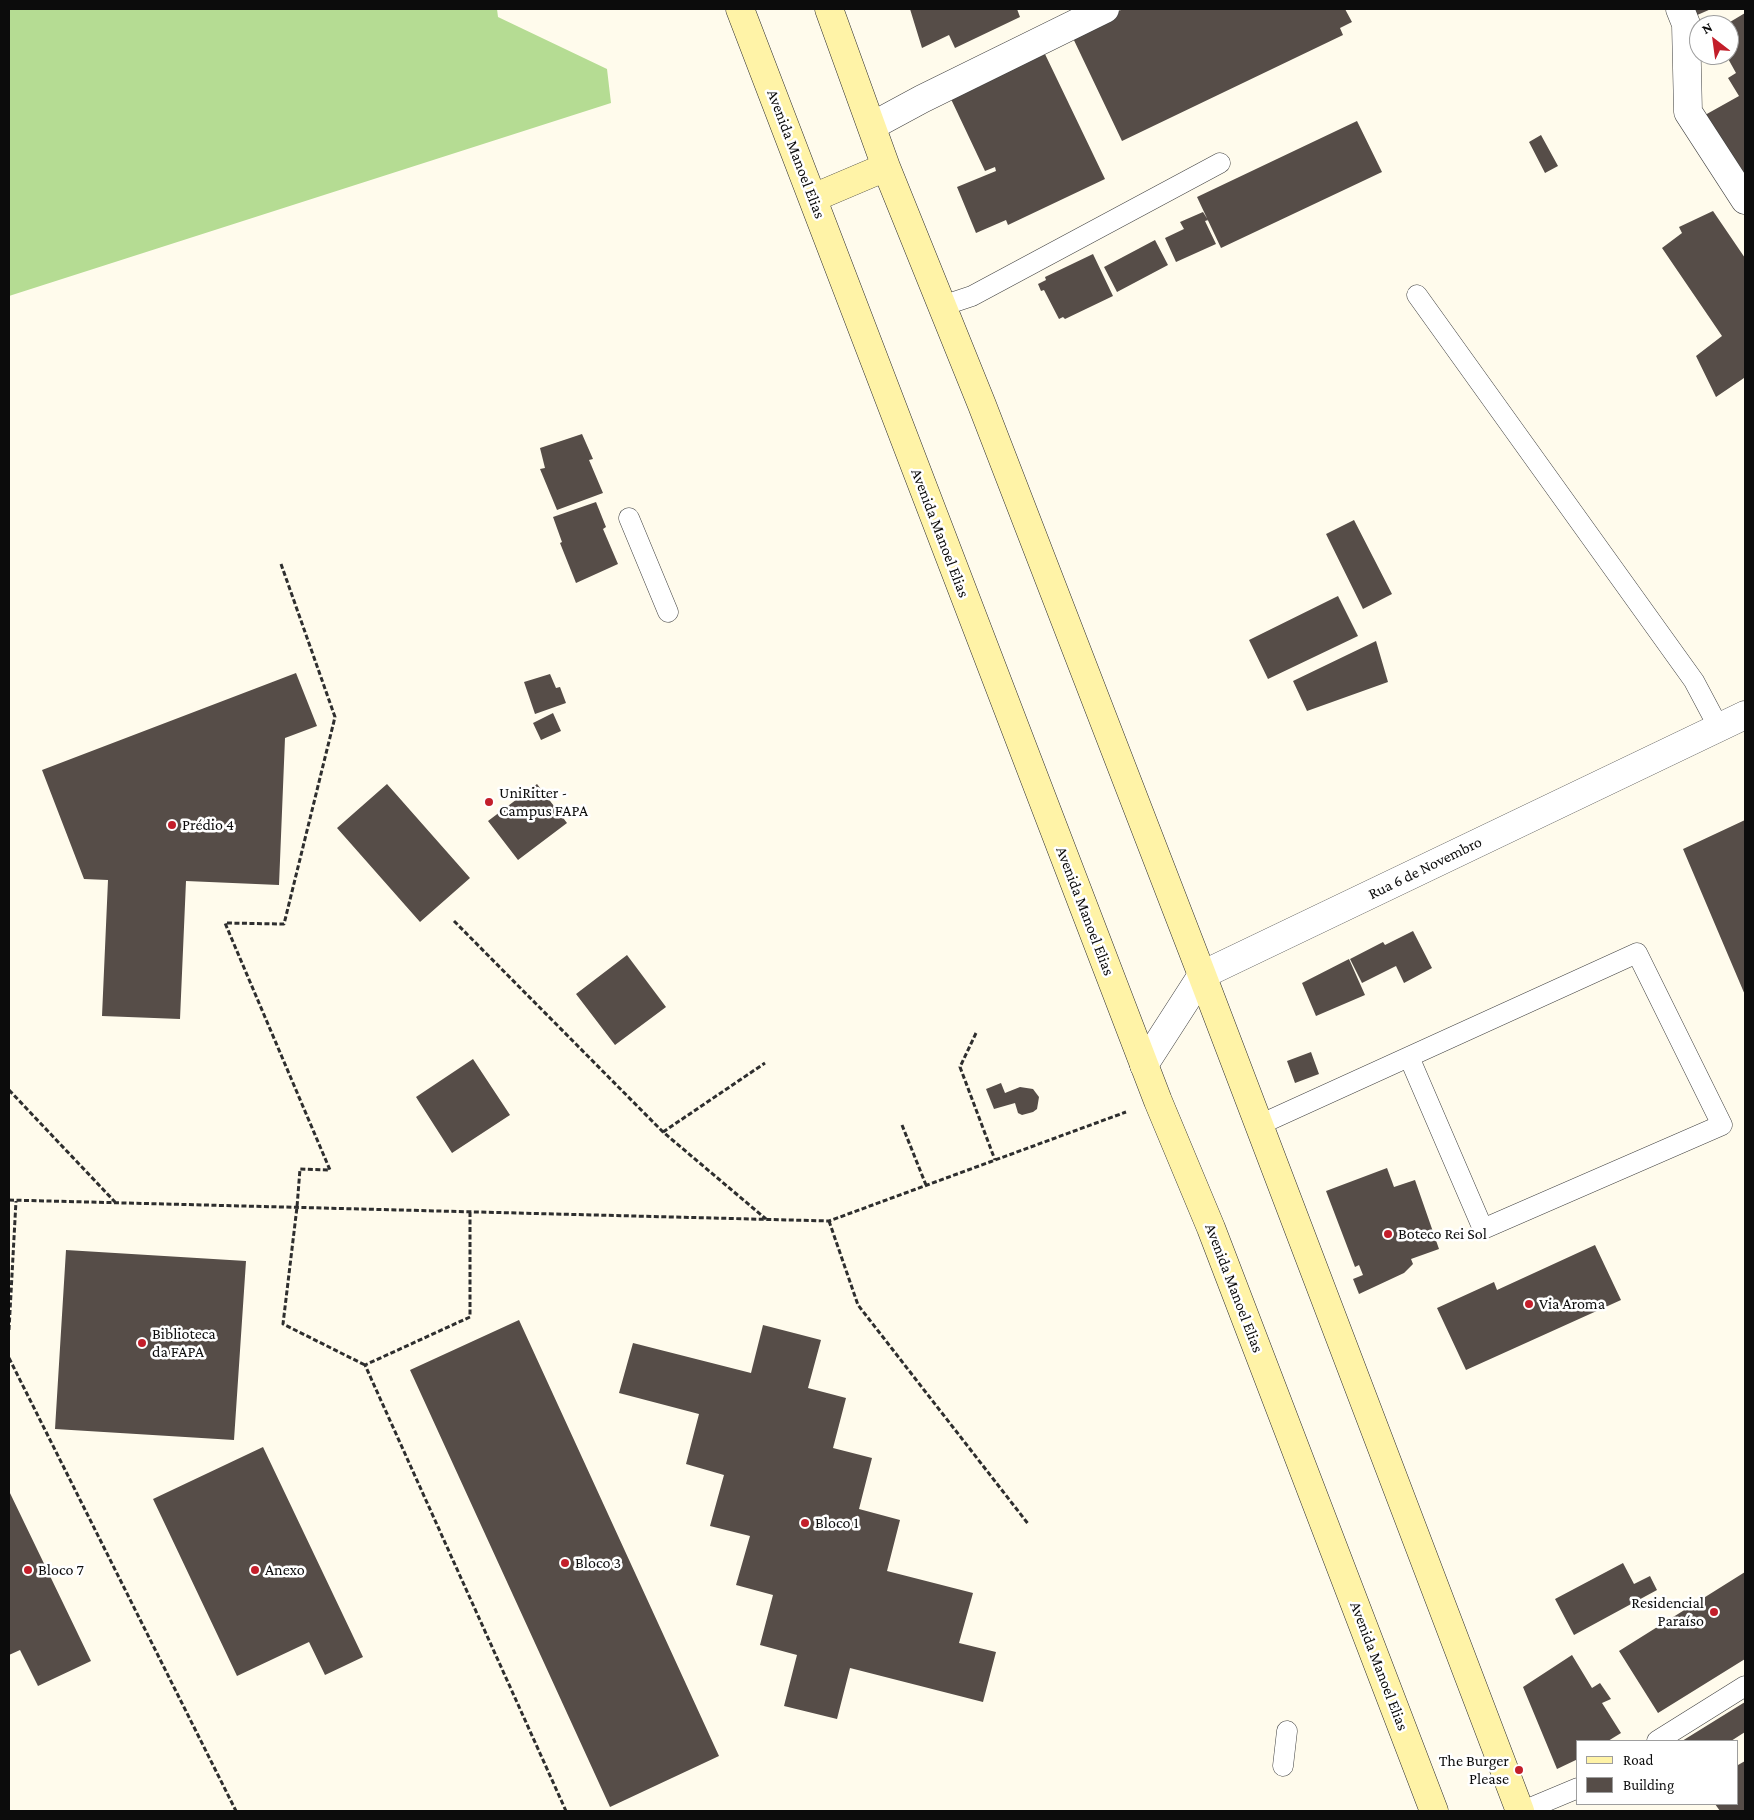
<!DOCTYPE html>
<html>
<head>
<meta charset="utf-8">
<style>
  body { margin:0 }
  #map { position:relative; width:1754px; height:1820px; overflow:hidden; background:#fffbec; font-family:"Crimson Pro",serif }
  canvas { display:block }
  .frame { position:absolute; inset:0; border:10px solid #0c0c0c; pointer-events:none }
  .legend { position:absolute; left:1576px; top:1740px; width:162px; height:65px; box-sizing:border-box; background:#fff; border:1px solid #9e9e9e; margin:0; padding:6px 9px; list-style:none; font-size:15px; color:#0c0c0c }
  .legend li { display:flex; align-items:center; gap:10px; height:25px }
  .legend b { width:25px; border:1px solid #9e9e9e }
  .north { position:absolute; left:1689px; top:15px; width:50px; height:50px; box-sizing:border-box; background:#fff; border:1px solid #9e9e9e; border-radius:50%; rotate:330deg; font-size:14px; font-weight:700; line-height:20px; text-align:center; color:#0c0c0c }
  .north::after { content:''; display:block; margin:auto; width:18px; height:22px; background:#c31e2a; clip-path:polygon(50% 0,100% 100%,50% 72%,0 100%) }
</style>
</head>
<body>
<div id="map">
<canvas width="1754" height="1820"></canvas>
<div class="frame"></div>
<ul class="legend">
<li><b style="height:6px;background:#fff3a7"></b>Road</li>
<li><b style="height:14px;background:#564d48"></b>Building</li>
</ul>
<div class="north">N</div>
</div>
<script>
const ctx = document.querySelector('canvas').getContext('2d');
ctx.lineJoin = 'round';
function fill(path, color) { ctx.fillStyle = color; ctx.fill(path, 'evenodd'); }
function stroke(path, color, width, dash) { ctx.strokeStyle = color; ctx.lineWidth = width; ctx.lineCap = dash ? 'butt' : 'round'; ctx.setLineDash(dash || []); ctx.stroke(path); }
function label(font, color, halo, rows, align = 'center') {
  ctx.font = font + ' "Crimson Pro",serif'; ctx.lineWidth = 5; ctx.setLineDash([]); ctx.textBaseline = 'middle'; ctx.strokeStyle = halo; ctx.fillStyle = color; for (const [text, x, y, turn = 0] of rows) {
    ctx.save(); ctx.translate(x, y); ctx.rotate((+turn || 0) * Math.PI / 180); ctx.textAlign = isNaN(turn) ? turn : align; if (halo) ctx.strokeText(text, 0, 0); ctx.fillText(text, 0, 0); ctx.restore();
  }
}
fill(new Path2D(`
  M9 9H497L498 17 607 69 611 103 9 296Z`), '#b5dc93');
fill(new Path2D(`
  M910 9H1017L1020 17 955 48 949 35 922 48Z
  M1123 9H1345L1352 22 1340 28 1343 35 1122 141 1071 34Z
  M1692 9H1711L1695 16Z
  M1745 13V180L1705 115 1739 96 1728 78 1736 73 1726 55H1729V25H1725Z
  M1044 52 1105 179 1008 225 1006 220 976 233 957 187 996 171 995 167 985 171 950 97Z
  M1357 121 1382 172 1221 248 1197 197Z
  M1541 135 1558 166 1545 173 1529 142Z
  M1713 211 1745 258V382L1744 378 1716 397 1696 356 1722 336 1662 248 1682 233 1679 227Z
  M1203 212 1208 220 1205 221 1216 244 1176 262 1165 238 1184 229 1180 222Z
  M1155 240 1168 265 1117 292 1104 267Z
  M1093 254 1113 296 1065 319 1063 317 1059 319 1044 290 1041 291 1038 284 1046 280 1045 277Z
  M582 434 593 459 589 460 603 493 557 510 540 469 545 468 540 448Z
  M596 502 606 527 603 529 618 564 576 583 560 543 562 542 553 517Z
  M1354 520 1392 594 1363 609 1326 534Z
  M1338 596 1358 636 1268 679 1249 640Z
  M1376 641 1388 682 1307 711 1293 681Z
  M296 673 317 726 285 738 279 885 186 881 180 1019 102 1016 108 880 84 879 42 770Z
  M550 674 556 688 560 687 566 703 535 714 524 682Z
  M553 713 561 731 541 740 533 723Z
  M387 784 470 878 420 922 337 828Z
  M537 784 567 823 518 860 488 821Z
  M1745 820V995L1683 849Z
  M1413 931 1432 968 1404 983 1396 966 1362 983 1350 959 1383 942 1385 945Z
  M627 955 666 1007 615 1045 576 994Z
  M1349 959 1365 995 1316 1016 1302 983Z
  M1311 1052 1319 1074 1295 1083 1287 1061Z
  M473 1059 510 1115 452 1153 416 1097Z
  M1001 1083 1005 1093 1020 1087 1033 1089 1039 1097 1037 1109 1033 1112 1022 1115 1018 1113 1015 1103 994 1109 986 1089Z
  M1387 1168 1394 1187 1415 1180 1439 1249 1411 1259 1413 1264 1404 1273 1359 1294 1353 1279 1363 1275 1359 1265 1355 1267 1326 1191Z
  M1595 1245 1621 1300 1466 1370 1437 1308 1494 1282 1497 1290Z
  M66 1250 246 1261 234 1440 55 1429Z
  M519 1320 719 1756 610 1807 410 1370Z
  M763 1325 821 1340 808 1388 846 1398 833 1448 872 1458 859 1509 900 1520 887 1571 973 1593 959 1643 996 1652 983 1702 850 1668 837 1719 784 1706 797 1655 760 1645 773 1595 736 1585 750 1536 710 1526 724 1475 686 1464 699 1414 619 1393 633 1343 751 1373Z
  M263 1447 363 1657 325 1675 309 1642 237 1676 153 1499Z
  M9 1491 91 1661 38 1686 20 1650 9 1655Z
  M1623 1563 1634 1584 1650 1576 1657 1590 1574 1635 1555 1599Z
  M1745 1572V1659L1658 1713 1619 1651Z
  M1572 1655 1592 1688 1600 1683 1611 1699 1602 1703 1621 1733 1608 1741H1578V1759L1557 1769 1523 1687Z
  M1745 1702V1732L1731 1741H1682Z
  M1745 1761V1811H1720L1715 1804H1738V1765Z`), '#564d48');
const service = new Path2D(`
  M1417 295 1694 681 1719 728
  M942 306 972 296 1220 163
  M629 518 668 612
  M1259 1125 1637 953 1722 1125 1483 1229 1409 1057
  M1657 1741 1745 1686
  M1283 1766 1287 1731
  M1523 1811 1578 1788`);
const minor = new Path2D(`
  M1680 9 1686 24 1688 112 1745 200
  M872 126 922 99 1105 9`);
const tertiary = new Path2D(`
  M1144 1065 1202 975 1745 715`);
const secondary = new Path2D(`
  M740 9 1158 1101 1211 1228 1434 1811
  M829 9 886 167 982 405 1202 975 1520 1811
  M813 198 886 167`);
stroke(service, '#3f3f3f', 21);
stroke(minor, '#3f3f3f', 29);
stroke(tertiary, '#3f3f3f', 29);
stroke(secondary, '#2e2e2e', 29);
stroke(new Path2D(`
  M281 564 335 717 284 924 225 923 330 1170 300 1169 297 1207 283 1324 365 1365
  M454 921 663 1132 766 1219
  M976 1033 960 1067 995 1160
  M9 1090 115 1202
  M902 1125 926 1185
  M663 1132 765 1063
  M9 1200 829 1221 1126 1112
  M470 1212V1317L365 1365 566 1811
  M829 1221 858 1305 1029 1525
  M9 1330 16 1201
  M9 1358 236 1811`), '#2e2e2e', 3, [5, 2.5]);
stroke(service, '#fff', 20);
stroke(minor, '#fff', 28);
stroke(tertiary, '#fff', 28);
stroke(secondary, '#fff3a7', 28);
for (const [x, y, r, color] of [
  [489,802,5,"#c31e2a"],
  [172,825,5,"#c31e2a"],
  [1388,1234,5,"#c31e2a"],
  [1529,1304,5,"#c31e2a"],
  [142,1343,5,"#c31e2a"],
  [805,1523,5,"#c31e2a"],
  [565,1563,5,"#c31e2a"],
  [28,1570,5,"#c31e2a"],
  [255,1570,5,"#c31e2a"],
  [1714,1612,5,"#c31e2a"],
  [1519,1770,5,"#c31e2a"]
]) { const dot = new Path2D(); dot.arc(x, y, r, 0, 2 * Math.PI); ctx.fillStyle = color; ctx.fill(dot); stroke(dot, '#fff', 2); }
label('16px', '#0c0c0c', '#fff', [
  ["Avenida Manoel Elias",796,154,69],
  ["Avenida Manoel Elias",940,533,69],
  ["Rua 6 de Novembro",1425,868,-26],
  ["Avenida Manoel Elias",1085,911,69],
  ["Avenida Manoel Elias",1234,1288,69],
  ["Avenida Manoel Elias",1379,1666,69]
]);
label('16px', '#0c0c0c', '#fff', [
  ["UniRitter -",499,793],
  ["Campus FAPA",499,811],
  ["Prédio 4",182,825],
  ["Boteco Rei Sol",1398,1234],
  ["Via Aroma",1539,1304],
  ["Biblioteca",152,1334],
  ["da FAPA",152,1352],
  ["Bloco 1",815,1523],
  ["Bloco 3",575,1563],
  ["Bloco 7",38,1570],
  ["Anexo",265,1570],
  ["Residencial",1704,1603,"right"],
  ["Paraíso",1704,1621,"right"],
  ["The Burger",1509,1761,"right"],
  ["Please",1509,1779,"right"]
], 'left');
</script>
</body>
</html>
